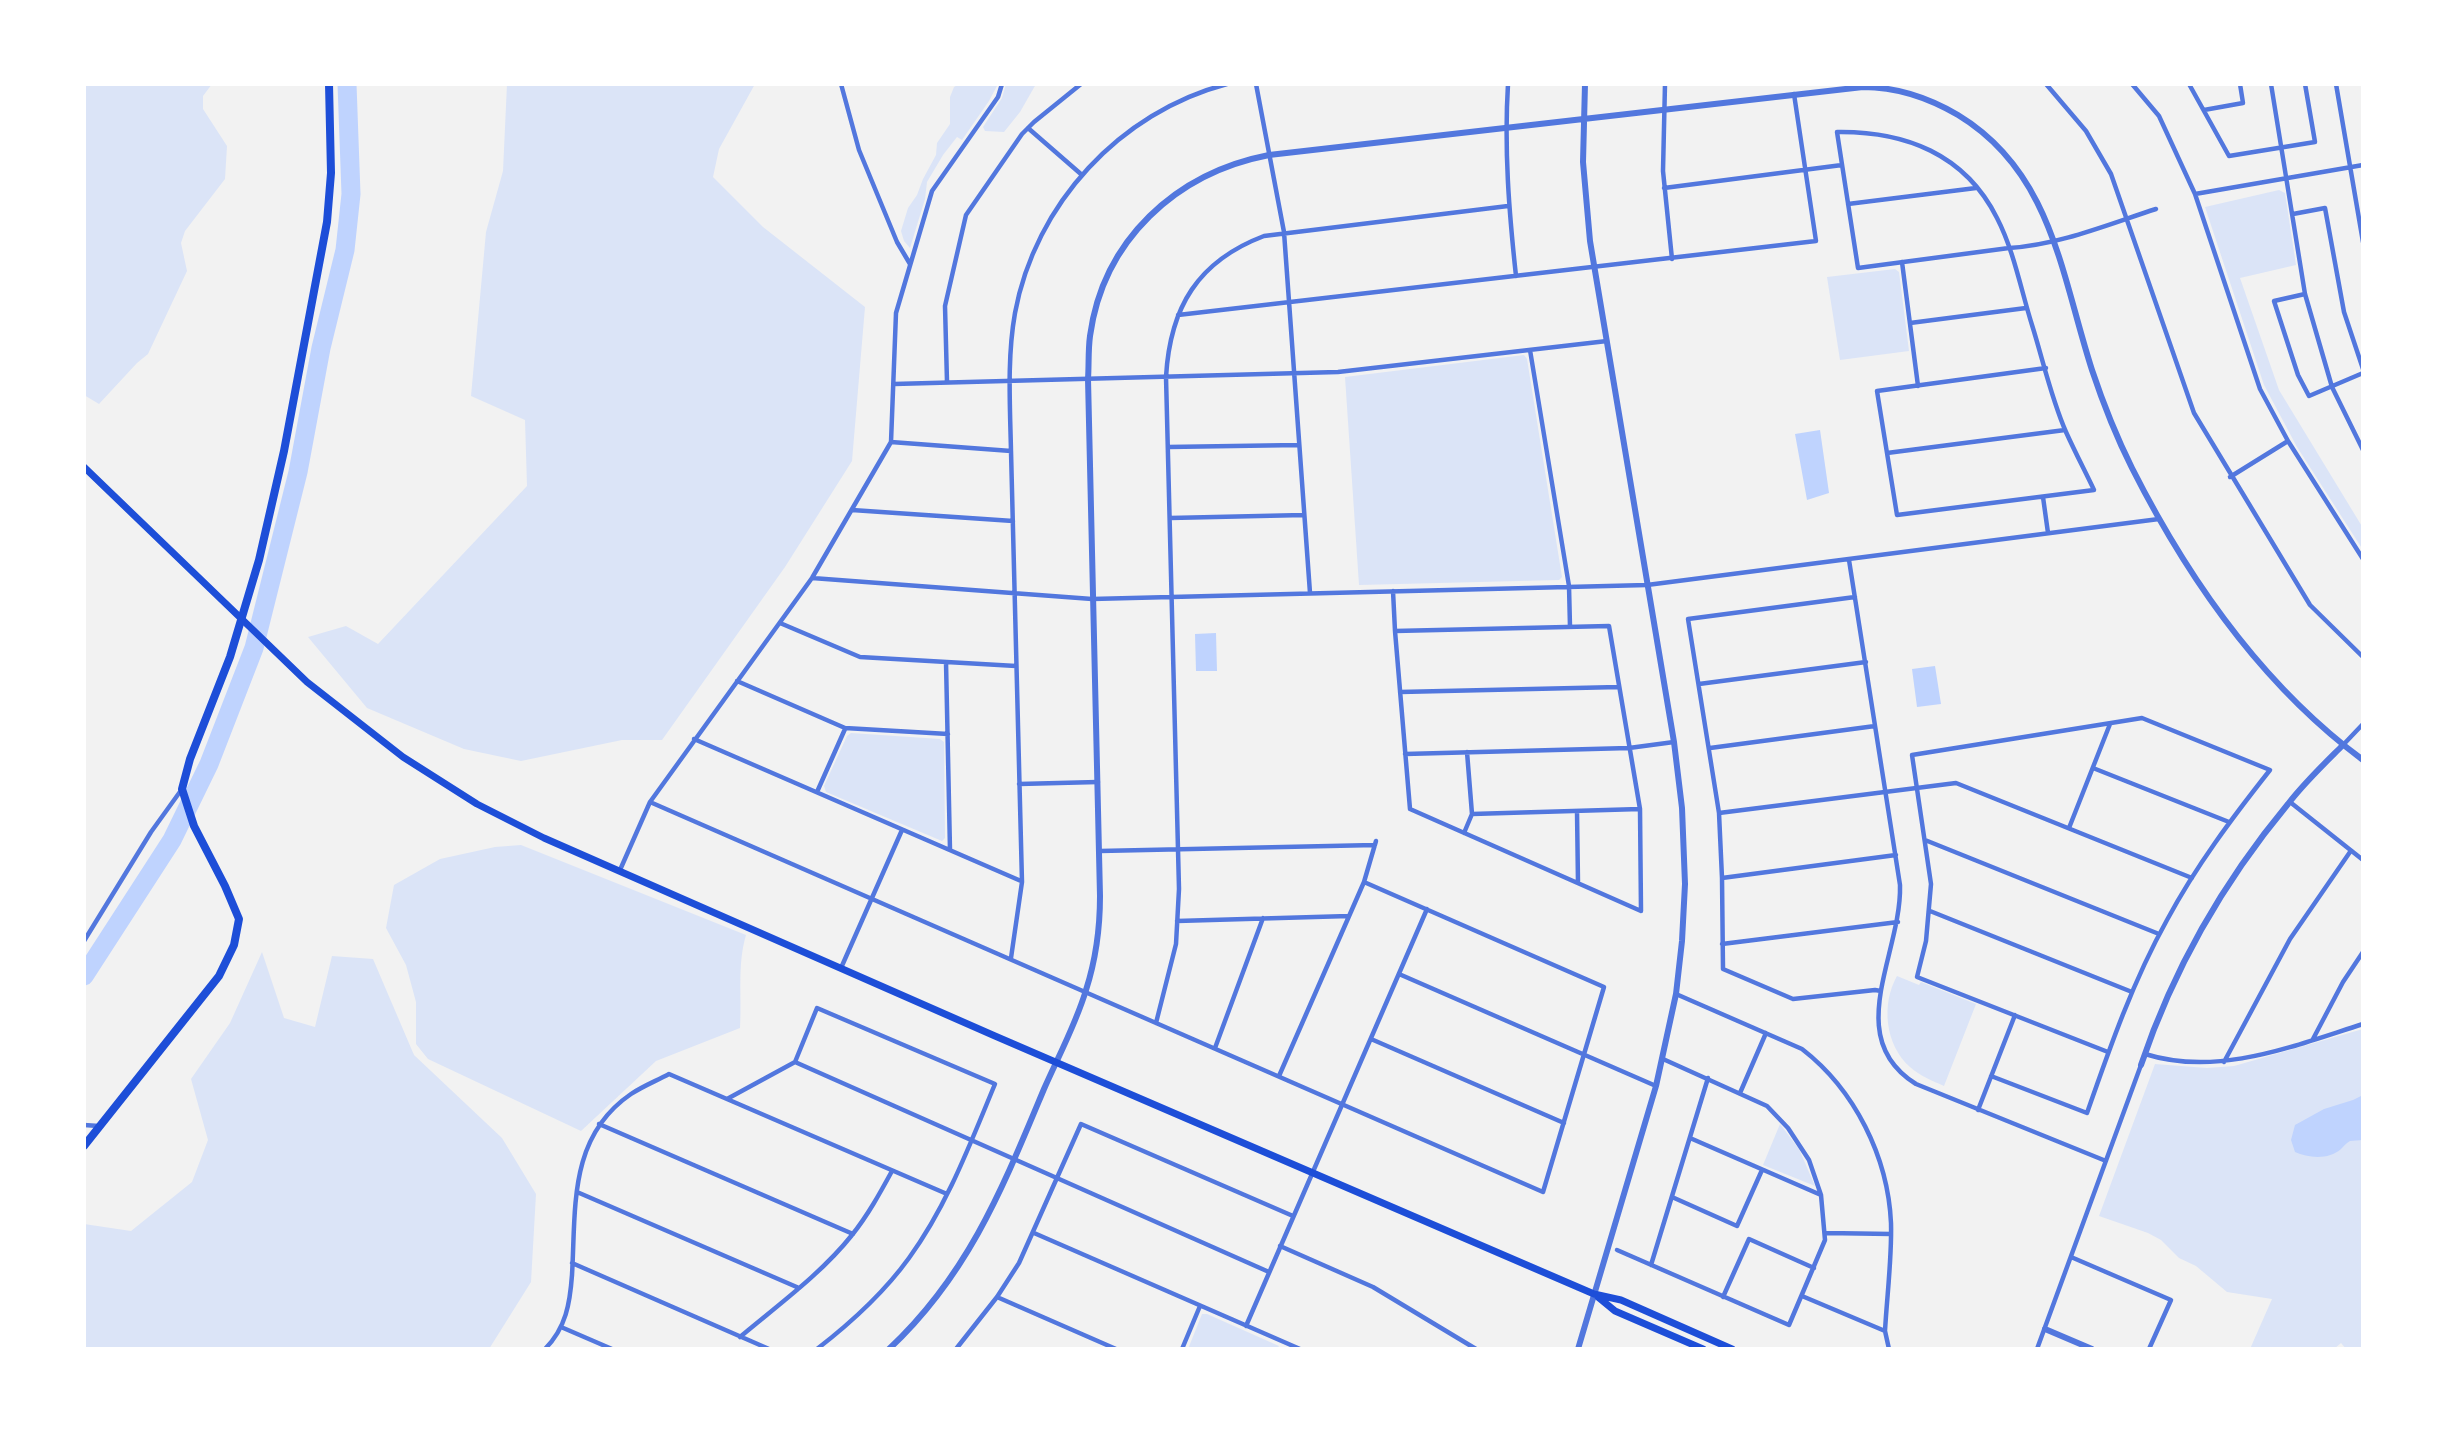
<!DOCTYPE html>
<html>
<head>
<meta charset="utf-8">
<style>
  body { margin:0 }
  #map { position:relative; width:2447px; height:1433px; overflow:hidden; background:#f2f2f2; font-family:Figtree,sans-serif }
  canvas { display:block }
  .frame { position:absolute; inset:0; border:86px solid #fff; pointer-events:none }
</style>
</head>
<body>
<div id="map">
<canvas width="2447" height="1433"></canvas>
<div class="frame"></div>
</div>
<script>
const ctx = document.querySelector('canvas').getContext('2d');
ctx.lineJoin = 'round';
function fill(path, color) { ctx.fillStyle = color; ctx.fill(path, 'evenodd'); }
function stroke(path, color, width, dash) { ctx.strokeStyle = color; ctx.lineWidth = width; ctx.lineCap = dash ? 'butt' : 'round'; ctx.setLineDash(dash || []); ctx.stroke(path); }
fill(new Path2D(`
  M84 84H212L203 96V109L227 146 225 179 185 231 181 243 187 271 148 354 137 363 99 404 84 395Z
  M507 84H755L719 149 713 177 763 227 865 307 852 461 785 567 662 740H622L521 761 464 749 367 708 308 637 346 626 378 644 527 486 525 420 471 396 486 232 503 171Z
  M959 84H998L989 101 962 140 957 137 943 155 927 182 925 199 910 248 904 241 901 231 908 208 917 195 923 179 936 155 937 143 950 124V97L954 87Z
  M1006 84H1036L1020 112 1004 132 985 131 983 127 1002 98Z
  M2279 190 2285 193 2296 265 2240 278 2279 390 2363 528V550L2297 447 2264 385 2205 207Z
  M1895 269 1899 272 1909 351 1840 360 1827 277Z
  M1524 355 1527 359 1562 577 1559 580 1359 585 1345 377Z
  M851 733 940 739 944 742 945 838 942 841 826 792 824 786 847 736Z
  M521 845 746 935C737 965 742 997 740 1028L656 1061 581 1131 428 1059 416 1044V1002L406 965 386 928 394 885 440 859 495 847Z
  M262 952 284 1018 315 1027 332 956 373 959 414 1055 502 1138 536 1194 531 1282 489 1349H84V1224L131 1231 192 1182 208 1140 191 1079 230 1023Z
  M1897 976 1919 985 1921 982 1976 1004 1944 1086C1933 1081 1920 1076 1910 1067 1885 1045 1881 1004 1897 976Z
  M2363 1029V1349H2346L2341 1343 2334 1349H2250L2272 1299 2227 1292 2196 1266 2179 1258 2161 1240 2148 1233 2099 1216 2155 1064 2207 1068 2234 1066Z
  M1780 1124 1799 1149 1815 1186 1763 1165Z
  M1202 1314H1207L1279 1346 1277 1349H1188Z`), '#dbe4f7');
fill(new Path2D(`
  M1820 430 1829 493 1807 500 1795 434Z
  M1216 633 1217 671H1196L1195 634Z
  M1935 666 1941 704 1917 707 1912 669Z
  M2363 1095V1140L2350 1141C2346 1143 2344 1146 2341 1149 2329 1160 2308 1158 2295 1152L2291 1140 2295 1125 2324 1109 2353 1100Z`), '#bfd3fe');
stroke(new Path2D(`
  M84 976 172 840 209 764 254 648 298 472 321 348 345 250 351 194 347 84`), '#bfd3fe', 19);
stroke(new Path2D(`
  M841 84 859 150 897 242 910 264
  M1256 84 1284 232 1310 593
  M1508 84C1504 149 1509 212 1516 276
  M1665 84 1663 171 1672 259
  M2046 84 2086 131 2111 174 2194 413 2310 605 2363 657
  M2132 84 2159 116 2195 194 2260 389 2288 441 2363 559
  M2189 84 2229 156 2315 142 2305 84
  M2271 84 2305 294 2332 387 2363 450
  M2336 84 2363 242
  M2204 110 2243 103 2240 84
  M1028 128 1082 175
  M1664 188 1842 165
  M2195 194 2363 165
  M1848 204 1976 188
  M2293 214 2325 208 2344 312 2363 369
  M1902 262 1918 386
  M2305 294 2274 301 2298 375 2309 396 2363 373
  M1178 315 1816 241 1794 94
  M1910 323 2026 308
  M1530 350 1569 586 1570 627
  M2046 368 1877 391 1897 515 2094 490C2085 471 2075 452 2066 432 2051 398 2043 360 2032 325 2021 290 2014 251 1997 218 1965 154 1905 131 1837 132L1858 268 2009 248C2059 245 2109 224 2156 209
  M947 382 945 306 966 215 1022 134 1034 122 1081 84
  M894 384 1338 372 1607 341
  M891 442 1011 451 1022 882 1011 958
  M1168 447 1299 445
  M1011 451C1010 405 1007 358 1015 313 1035 204 1120 112 1227 84
  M1887 453 2065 430
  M2230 477 2288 441
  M2043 497 2048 533
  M852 510 1013 521
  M1170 518 1304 515
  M1849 560 1900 885C1902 954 1841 1037 1916 1084L2106 1161
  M812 578 1092 599 1647 585 2159 519
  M1393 591 1395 631
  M1855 597 1688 619 1719 813 1722 878 1723 969 1793 999 1875 990 1881 991
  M780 623 860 657 1016 666
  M1609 626 1640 809 1641 911 1410 809 1395 631Z
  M946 662 950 850
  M737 681 845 728 948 734
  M1699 684 1866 662
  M1400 692 1619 687
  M694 739 1021 881
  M2343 745 2363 724
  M1710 748 1875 726
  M1405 754 1629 748 1674 742
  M2093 768 2229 822
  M1019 784 1098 782
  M817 792 845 729
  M650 802 1543 1192 1604 987 1364 882
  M2290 802 2363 860
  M1577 811 1578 883
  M1719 813 1956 783 2192 878
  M1472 814 1640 809
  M2069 828 2110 724
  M1464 833 1472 814 1467 752
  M1925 840 2159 934
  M1100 851 1375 845
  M620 870 650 802 812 578 891 442 896 313 932 191 998 97 1002 84
  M1722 878 1896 855
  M1930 911 2132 992
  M1177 921 1349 916
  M84 941 151 832 182 789
  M1722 944 1898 922
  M841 968 902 830
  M1399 974 1656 1086
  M1676 994 1802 1049C1855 1090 1888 1157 1891 1223 1892 1258 1887 1295 1885 1331L1889 1349
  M1156 1023 1176 944 1179 889 1166 377C1170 307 1198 261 1264 236L1508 206
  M1371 1039 1564 1123
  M2313 1039 2343 982 2363 952
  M1215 1048 1263 918
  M2145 1054C2218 1077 2293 1046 2363 1024
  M795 1062 1269 1272
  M2224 1062 2290 939 2350 852
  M1279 1076 1364 882 1376 841
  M1991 1076 2087 1113C2110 1047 2133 981 2167 920 2196 866 2232 818 2270 770L2142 718 1912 755 1931 884 1926 941 1917 977 2108 1052
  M1740 1093 1766 1033
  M727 1099 795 1062 817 1008 995 1084C970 1144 947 1206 909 1258 883 1294 852 1322 817 1349
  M1978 1110 2015 1015
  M599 1124 853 1234
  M84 1125 99 1126
  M1690 1138 1821 1195
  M577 1192 799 1288
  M1672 1197 1737 1226 1762 1170
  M1034 1233 1300 1349
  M1826 1233 1891 1234
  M1280 1246 1373 1287 1476 1349
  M1617 1250 1789 1325 1825 1240 1821 1195 1809 1160 1788 1128 1767 1106 1663 1059
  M2071 1257 2171 1300 2149 1349
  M572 1263 769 1349
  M1651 1265 1708 1078
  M1802 1296 1885 1331
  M997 1297 1116 1349
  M1723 1297 1749 1239 1814 1268
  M1246 1326 1427 909
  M561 1327 612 1349
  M740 1337C778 1305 821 1274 852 1235 868 1215 880 1193 892 1171
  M545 1349C566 1328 570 1303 572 1275 576 1208 568 1137 631 1094 643 1086 656 1081 669 1074L947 1194
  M956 1349 997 1297 1019 1263 1081 1124 1293 1216
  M1182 1349 1200 1306
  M2037 1349 2141 1065`), '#5277de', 4.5);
stroke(new Path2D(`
  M2141 1065C2173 970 2224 881 2288 804 2304 783 2324 764 2343 745
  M2045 1329 2092 1349
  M889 1349C969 1274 1003 1187 1044 1089 1058 1057 1076 1024 1086 990 1096 959 1100 928 1100 896L1088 379C1089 365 1088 351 1090 336 1103 240 1176 173 1269 155L1863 87C1896 87 1929 98 1958 115 2052 172 2061 274 2092 370 2103 403 2116 436 2132 468 2188 579 2262 685 2363 760
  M1578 1349 1656 1086 1676 994 1682 941 1685 884 1682 808 1674 742 1590 241 1583 162 1585 84`), '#5277de', 6);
stroke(new Path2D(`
  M84 467 307 682 403 757 477 804 544 838 995 1036 1594 1294 1621 1300 1732 1349
  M1598 1297 1615 1311 1703 1349`), '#1d4ed8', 7);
stroke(new Path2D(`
  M84 1146 219 976 234 945 239 919 225 886 194 826 182 789 190 759 230 657 259 560 284 451 327 222 331 173 329 84`), '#1d4ed8', 8);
</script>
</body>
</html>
